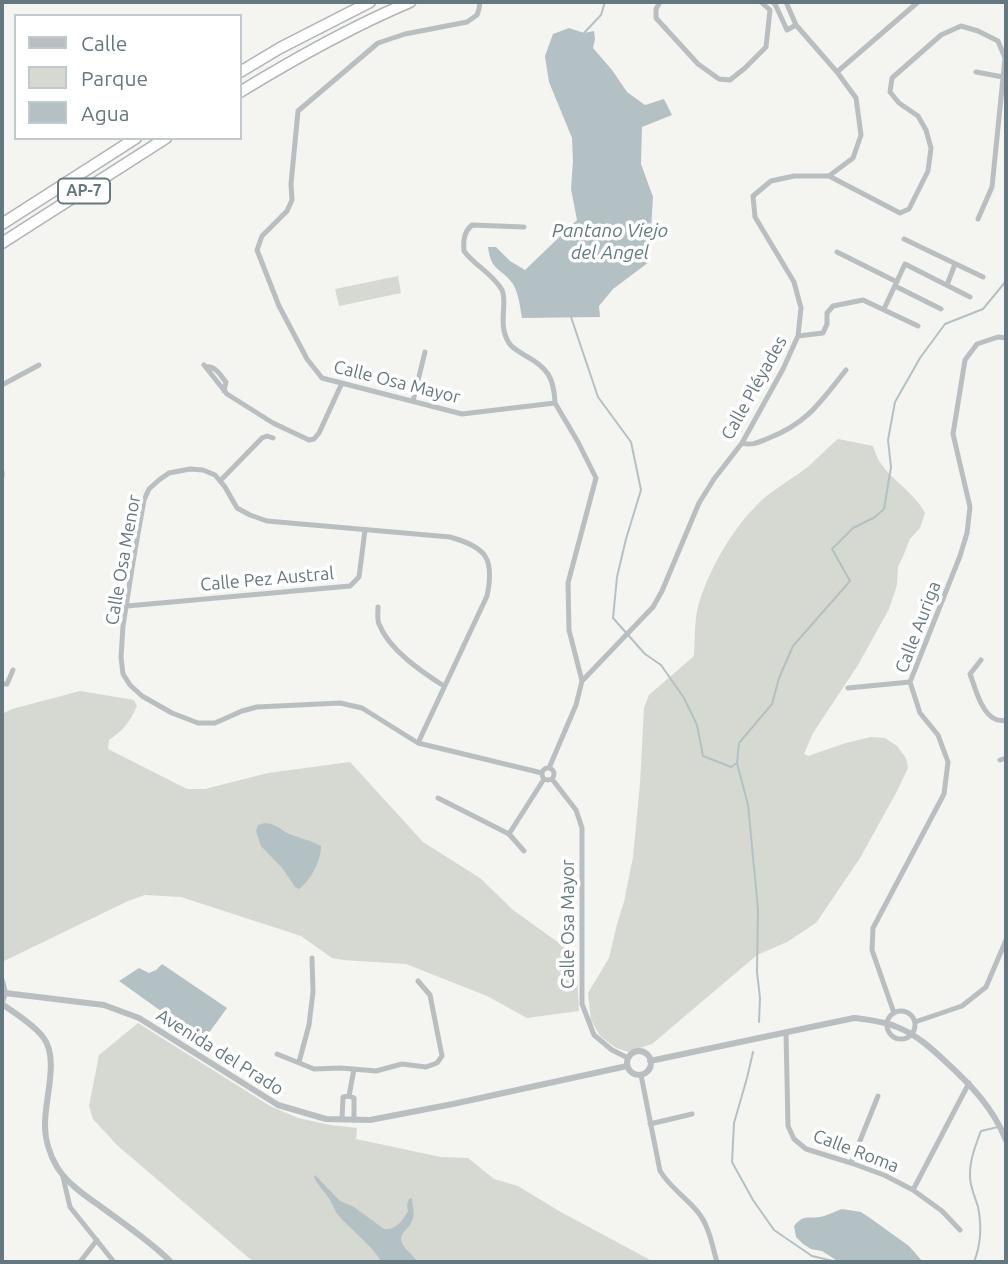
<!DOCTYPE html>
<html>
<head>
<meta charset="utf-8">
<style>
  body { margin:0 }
  #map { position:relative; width:1008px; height:1264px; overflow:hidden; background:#f4f4f1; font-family:Ubuntu,sans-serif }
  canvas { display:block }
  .frame { position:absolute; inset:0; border:4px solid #66787f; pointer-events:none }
  .legend { position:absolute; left:14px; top:14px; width:228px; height:126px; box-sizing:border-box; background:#fff; border:2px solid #c2c9cc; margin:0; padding:9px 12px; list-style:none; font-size:21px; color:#66787f }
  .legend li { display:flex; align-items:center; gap:14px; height:35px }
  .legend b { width:35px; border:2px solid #c2c9cc }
</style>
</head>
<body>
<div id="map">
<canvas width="1008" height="1264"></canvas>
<div class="frame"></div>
<ul class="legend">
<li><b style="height:9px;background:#b9bfc1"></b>Calle</li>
<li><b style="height:19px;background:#d5d9d1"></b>Parque</li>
<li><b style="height:19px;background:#b4c1c4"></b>Agua</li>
</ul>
</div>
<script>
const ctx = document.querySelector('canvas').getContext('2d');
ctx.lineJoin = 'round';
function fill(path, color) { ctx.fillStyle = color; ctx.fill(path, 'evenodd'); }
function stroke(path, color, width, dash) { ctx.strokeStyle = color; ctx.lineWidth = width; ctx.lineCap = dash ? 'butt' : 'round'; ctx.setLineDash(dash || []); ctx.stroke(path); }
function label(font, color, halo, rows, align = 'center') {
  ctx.font = font + ' Ubuntu,sans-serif'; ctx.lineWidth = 7; ctx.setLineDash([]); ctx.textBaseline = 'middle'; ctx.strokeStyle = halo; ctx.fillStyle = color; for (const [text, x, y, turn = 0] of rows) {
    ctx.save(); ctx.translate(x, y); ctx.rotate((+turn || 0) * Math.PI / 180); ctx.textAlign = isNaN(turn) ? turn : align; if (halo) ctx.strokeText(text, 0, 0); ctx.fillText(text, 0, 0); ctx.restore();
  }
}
fill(new Path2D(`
  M398 276 401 293 339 306 335 289Z
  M838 439 873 446C875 451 877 458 880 462 891 480 915 493 925 513L920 528 910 539 904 554 898 567 897 585 889 609 858 665 813 733 804 754 808 756 846 743 871 737 885 738 897 746 906 758 908 768 896 793 860 858 816 923 787 942 757 955 652 1044 628 1052 616 1048 600 1036 591 1020 588 993 609 958 617 924 624 902 633 857 640 784 644 708 649 695 694 656C695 639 694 619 699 603 711 565 734 526 763 499 778 486 796 477 811 464 820 456 828 447 838 439Z
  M80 691 134 700 137 706C129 723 125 729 109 740L108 749 187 789H205L268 773 350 762 423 842 480 878 513 910 576 955 579 1011 527 1018 487 996 406 964 343 960 332 958 301 936 181 897 145 895 128 901 2 962V714L12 709Z
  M138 1023 270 1106 298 1118 330 1125 357 1128 356 1139 441 1157 468 1158 494 1179 518 1186 559 1211 654 1262H260L250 1259 117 1145 93 1119 89 1106 99 1055Z`), '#d5d9d1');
fill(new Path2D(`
  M569 28 584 33 594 31 595 39 593 48 612 70 627 92 645 105 664 99 672 115 642 127 641 164 653 197 649 262 613 289 599 306 600 317 522 318C520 307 519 294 513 284 501 267 491 272 488 247H496L510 261 525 270 577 220 571 189 573 161 572 138 549 82 545 56 553 34Z
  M265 823C275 824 279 828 287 833 298 838 311 840 321 846 321 861 311 880 299 889L295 887 283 869 261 846 256 831 258 825Z
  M162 964 227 1008 203 1041 119 981 139 968 149 973 156 970Z
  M315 1175 340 1201 354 1207 384 1229C397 1230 402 1221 408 1211L407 1205 409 1199 412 1198C412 1207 416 1213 412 1221 408 1231 397 1233 403 1245 407 1252 414 1255 417 1262H381C376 1249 349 1228 338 1215 335 1211 333 1205 330 1200 325 1192 318 1186 314 1177Z
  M842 1209 861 1212 870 1218 909 1246 923 1262H839L822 1251 811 1249 803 1244 796 1237 794 1226C804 1214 807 1219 820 1217 827 1216 835 1211 842 1209Z`), '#b4c1c4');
stroke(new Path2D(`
  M584 33 601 15 605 2
  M571 317 598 397 631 442 641 490 626 539 617 577 613 618 645 654 661 665 684 698 697 725 703 756 731 767 737 763
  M759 1022 760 998 757 972 758 909 748 805 737 763 739 743 772 704 779 678 793 646 850 581 832 549 853 528 875 517 884 509 891 467 888 440 895 402 920 358 945 324 983 309 1006 281
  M753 1052 747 1078 734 1123 732 1162 753 1200 774 1230 812 1256 837 1262
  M974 1262C981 1244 982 1226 978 1207 975 1196 969 1185 970 1174 970 1159 976 1144 981 1131L998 1127`), '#b4c1c4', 2);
const motorway = new Path2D(`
  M240 72 280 48 370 2
  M240 92C294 59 351 27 410 2
  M2 224 136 138
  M2 243 166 138`);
stroke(motorway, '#afb4b6', 13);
stroke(new Path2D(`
  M480 2 479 9 477 15 467 22 405 34 378 43 298 111 291 184 292 200 287 211 262 236 257 250 279 306 307 359 322 378 462 414 555 403 578 442 596 478 568 583 569 630 582 681 576 705 549 768
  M660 2 656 9V18L698 64 719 79 730 80 745 68 766 47 770 10 761 2
  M772 2 775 4 787 30 796 25
  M837 72 918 2
  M976 72 1003 77
  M829 176 900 213 909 209 928 171 931 148 926 130 918 116 899 103 890 92 892 78 941 35 961 26 978 31 998 41 1005 58 992 187 978 219
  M524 227 472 225C464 232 463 240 464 251 474 265 493 274 502 290 508 304 497 324 509 343 513 349 520 352 526 356 548 368 554 378 555 403
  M904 239 983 277
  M837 252 897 282
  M947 285 955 264
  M895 286 941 309
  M884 309 905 264 970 297
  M798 336 823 333 827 324V313L833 306 863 300 918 326
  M204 365 227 394 273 423 309 440 314 439 319 433 342 383
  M206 367C215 365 221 376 226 382L224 391
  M2 385 39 365
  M413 401 425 352
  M742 443C753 446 759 442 769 438 808 423 821 401 846 370
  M2 472V476
  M220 481 262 438 267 436 273 438
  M127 606 350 586 359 577 365 530
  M378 607C378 612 377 619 379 624 389 650 422 672 444 686
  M981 660 970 674C975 687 981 713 995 719 998 721 1002 720 1006 721
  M582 681 653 607 662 591 699 503 714 479 742 443 783 369 798 336 801 308 794 282 755 217 753 196 771 181 794 176H829L853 158 861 135 856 98 837 72 796 25 786 2
  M2 684H7L13 670
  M848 688 910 682
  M418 743 487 596C495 558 486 547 450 537L267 521 250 515 237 508 225 487 215 475 203 470 190 469 169 473 159 480 149 489 144 500 133 562 123 626 121 657 123 674 130 685 142 696 172 713 198 723H215L242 711 257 707 340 703 362 708 418 743 542 773
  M1000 760 1006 758
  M542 774a6 6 0 1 1 12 0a6 6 0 1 1-12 0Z
  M552 779 576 810 582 828V1004L594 1035 612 1050 628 1058
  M438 798 509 834 524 851
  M509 834 544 779
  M887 1025a14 14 0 1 1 28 0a14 14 0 1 1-28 0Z
  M894 1013 872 950 873 928 944 794 948 762 938 735 920 713 910 682 960 556 967 533 970 507 953 434 965 360 977 344 998 337 1006 338
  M915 1022 962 1006 986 987 1006 940
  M786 1032 788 1126 794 1139 806 1149 851 1163 884 1175 913 1190 942 1211 960 1230
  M277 1054 314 1069 341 1068 376 1071 402 1064 426 1067 437 1063 442 1056 430 995 418 981
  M299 1062 309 1025 313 992 312 958
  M641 1075 660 1171C670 1187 685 1197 697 1211 709 1225 712 1245 717 1262
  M349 1096 354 1069
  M342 1119 343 1097 349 1096 354 1098V1120
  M650 1124 692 1114
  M851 1163 878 1096
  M63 1177 70 1207 114 1262
  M913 1190 969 1083
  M80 1262 97 1240`), '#b9bfc1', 5);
stroke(new Path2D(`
  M2 981 5 993 2 1002
  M5 993 104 1005 139 1018 278 1105 326 1119 370 1120 453 1104 627 1066
  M2 1004C16 1014 33 1024 43 1037 60 1059 44 1100 45 1126 45 1139 50 1155 57 1167 67 1183 84 1195 100 1206 124 1224 150 1241 171 1262
  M627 1063a12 12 0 1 1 24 0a12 12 0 1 1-24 0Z
  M650 1061 854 1018C869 1020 883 1021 897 1027 917 1035 931 1048 946 1062 971 1085 993 1108 1006 1140`), '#b9bfc1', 6);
stroke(motorway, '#fff', 10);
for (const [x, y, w] of [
  [84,191,52]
]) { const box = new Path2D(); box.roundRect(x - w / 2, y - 12.5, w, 25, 5); ctx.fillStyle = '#fff'; ctx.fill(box); stroke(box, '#66787f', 2); }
label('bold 16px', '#66787f', null, [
  ["AP-7",84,191]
]);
label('18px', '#66787f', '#fff', [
  ["Calle Osa Mayor",397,382,14],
  ["Calle Pléyades",754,388,-61],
  ["Calle Osa Menor",123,560,-80],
  ["Calle Pez Austral",267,579,-5],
  ["Calle Auriga",918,627,-69],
  ["Calle Osa Mayor",568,924,-90],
  ["Avenida del Prado",220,1052,32],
  ["Calle Roma",856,1151,21]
]);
label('italic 19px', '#627a7d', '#fff', [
  ["Pantano Viejo",610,231],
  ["del Angel",610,253]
]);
</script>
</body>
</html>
